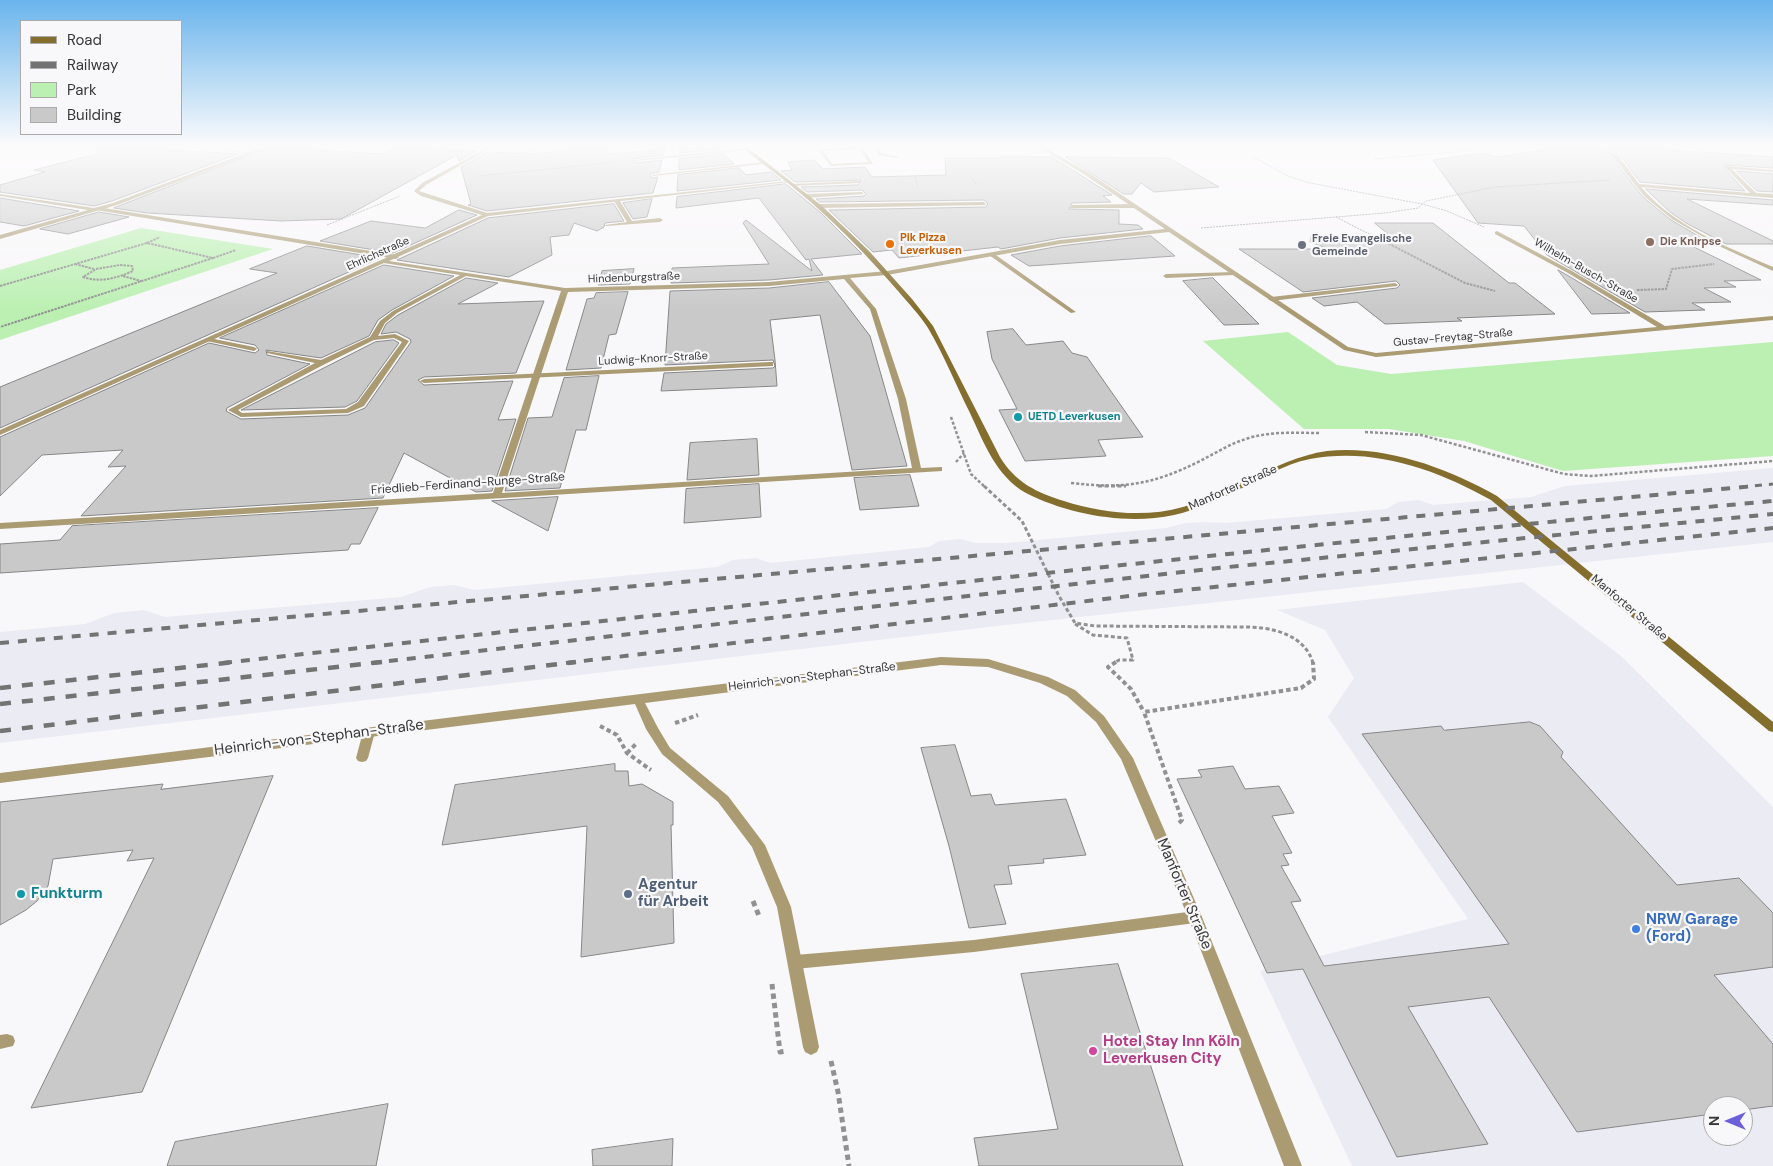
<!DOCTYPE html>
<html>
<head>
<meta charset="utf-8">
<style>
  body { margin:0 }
  #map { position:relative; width:1773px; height:1166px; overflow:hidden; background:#f8f7f9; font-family:"DM Sans",sans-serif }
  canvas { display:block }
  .legend { position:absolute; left:20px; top:20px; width:162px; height:115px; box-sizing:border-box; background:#f8f7f9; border:1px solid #ababac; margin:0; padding:6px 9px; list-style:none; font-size:15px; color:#383838 }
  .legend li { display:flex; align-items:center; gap:10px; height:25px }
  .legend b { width:25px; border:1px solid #ababac }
  .north { position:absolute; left:1703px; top:1096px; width:50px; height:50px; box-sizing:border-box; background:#f8f7f9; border:1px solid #ababac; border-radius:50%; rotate:270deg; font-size:14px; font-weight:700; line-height:20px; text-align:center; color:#383838 }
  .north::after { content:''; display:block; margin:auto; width:18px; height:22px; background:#6b60da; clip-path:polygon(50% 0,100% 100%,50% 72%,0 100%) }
</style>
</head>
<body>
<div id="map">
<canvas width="1773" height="1166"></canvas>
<ul class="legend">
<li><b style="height:6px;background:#846e2e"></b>Road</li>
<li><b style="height:6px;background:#737373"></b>Railway</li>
<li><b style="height:14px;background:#bbf0b2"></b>Park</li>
<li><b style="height:14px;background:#c9c9ca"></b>Building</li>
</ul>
<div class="north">N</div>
</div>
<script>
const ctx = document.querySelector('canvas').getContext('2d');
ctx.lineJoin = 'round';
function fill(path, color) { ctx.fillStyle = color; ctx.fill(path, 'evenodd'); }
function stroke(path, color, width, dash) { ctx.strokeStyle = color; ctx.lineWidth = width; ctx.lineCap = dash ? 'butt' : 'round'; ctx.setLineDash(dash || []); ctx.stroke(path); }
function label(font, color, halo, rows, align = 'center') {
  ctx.font = font + ' "DM Sans",sans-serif'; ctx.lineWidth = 4.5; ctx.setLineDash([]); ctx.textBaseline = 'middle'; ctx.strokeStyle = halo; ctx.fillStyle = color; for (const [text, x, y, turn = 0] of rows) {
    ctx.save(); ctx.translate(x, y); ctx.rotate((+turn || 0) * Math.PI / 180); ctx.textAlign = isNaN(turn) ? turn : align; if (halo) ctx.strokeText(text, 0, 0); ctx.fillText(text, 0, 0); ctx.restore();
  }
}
fill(new Path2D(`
  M1773 468V542L1006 625 0 743V632L85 624 114 613 144 610 165 617 401 597 430 587 454 585 474 590 717 567 733 560 756 558 770 563 929 547 939 541 961 539 975 543H1007L1166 528 1186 523 1204 522 1226 523 1386 509 1398 502 1419 500 1433 505 1531 497 1565 486Z
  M1523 582 1621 656 1773 807V1166H1352L1260 971 1468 919 1328 717 1354 678 1325 630 1277 610ZM1713 1106H1743V1136H1713Z`), '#ebebf4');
fill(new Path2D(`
  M141 228 273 249 0 340V270Z
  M1288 332 1337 365 1391 374 1773 342V456L1563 471 1464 441 1389 429H1304L1203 341Z`), '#bbf0b2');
const building = new Path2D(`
  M96 147H140L141 148 238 154 112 201 94 206 0 192V185L45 172 34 170 97 154Z
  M271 147 382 154 396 148 476 151 459 161 457 155 341 219 281 221 147 213 114 208Z
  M605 147 610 154 665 149 663 155 632 159 636 163 662 160 659 172 649 174 652 178 658 177 653 193 487 211 468 205 471 204 461 167 488 152 530 154Z
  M680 147H716L718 149 680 153Z
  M1560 147H1594L1612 158 1643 197 1671 220 1712 244H1688L1761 280 1724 281 1736 287 1704 288 1731 302 1692 303 1705 310 1645 312 1547 255 1524 226 1478 223 1433 160 1483 153 1497 157Z
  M1606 147H1653L1656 149 1773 157V168L1725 165V169L1745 191 1640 182 1623 159Z
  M724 154 734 164 679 170V159Z
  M1000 157H1052L1112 195 1103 196 1111 202 1072 203 1069 209 1119 210V224L1138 225 1143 229 1060 238 1001 249 998 247 899 258 892 250 873 252 829 210 986 207 988 204 984 200 820 202 816 199 864 196 866 194 862 190 807 192 801 187 858 185 861 180 795 182 781 171 792 170 788 162 814 160 823 169 865 167 872 177 946 175 945 158H1000Z
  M1066 157 1169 158 1219 187 1154 192 1141 183 1132 194H1124Z
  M739 168 746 175 771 172 781 180 677 191 678 175Z
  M1737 171 1773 174V192L1757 191Z
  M786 184 821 213 862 254 811 259 823 275 769 280 671 283 672 268 769 264 743 223 746 220 812 271 809 259 806 260 759 198 676 208 677 197Z
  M1646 189 1773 200V205L1687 199 1773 241V244H1726L1686 223 1670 212Z
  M0 198 79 211 24 226 0 222Z
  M652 199 647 217 633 219 623 203Z
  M614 204 624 221 605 223 604 227 597 231 574 223 569 235 550 237 552 255 509 277 397 260 488 218Z
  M459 210 477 215 393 253 320 241 371 221 425 228Z
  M99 212 129 217 68 234 40 229Z
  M1375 223H1433L1509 283H1515L1555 314 1457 318 1462 321 1385 324 1357 302 1324 306 1312 298 1397 288 1400 285 1396 281 1303 292 1239 249H1329L1310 242 1311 236 1396 241Z
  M1151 236 1175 256 1029 266 1011 255 1060 246Z
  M307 246 380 258 0 428V387L277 273 250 269Z
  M384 265 454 276 392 310 378 320 369 336 321 358 266 350 267 355 310 364 227 408 226 411 241 419 348 415 365 408 411 342 410 339 396 332 381 334 386 324 398 315 466 278 498 283 458 304 544 301 516 373 424 377 418 380 424 385 513 381 498 420 516 419 492 491 476 492 404 453 383 498 81 516 126 466 108 467 123 450 42 455 0 496V437L209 343 255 353 259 350 255 345 220 338Z
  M634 269 630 284 598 285 602 271Z
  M1558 270 1567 275 1630 313 1592 314Z
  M1213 278 1259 324 1224 325 1183 281Z
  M829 282 870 336 907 466 852 470 820 315 770 320 775 360 777 386 661 391 664 373 773 368 775 366 773 360 665 365 670 291 769 288Z
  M628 292 616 334 609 335 601 368 566 370 587 299 594 298 596 293Z
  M1013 329 1026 345 1063 341 1072 353 1087 357 1143 437 1098 440 1106 456 1025 461 999 410 1017 409 992 359 987 332Z
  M394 340 399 343 357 401 345 407 241 410 375 342Z
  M599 376 586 430H576L560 488 505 491 528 418 552 417 564 378Z
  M757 439 759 475 687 480 690 443Z
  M910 475 919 506 860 510 854 478Z
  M759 484 761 517 684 523 686 489Z
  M558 497 548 531 492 501Z
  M378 508 360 544H351L348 550 0 573V544L60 540 72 526Z
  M1530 722 1540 726 1563 752 1561 757 1677 885 1739 878 1773 913V967L1714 975 1773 1044V1106L1743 1110V1106H1713V1114L1577 1132 1489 997 1408 1007 1488 1144 1397 1157 1303 969 1267 973 1177 779 1202 777 1198 770 1233 766 1245 789 1279 786 1294 813 1272 816 1292 853 1283 854 1289 865 1281 866 1301 901 1291 902 1324 966 1509 944 1362 734 1441 726 1444 730Z
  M955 745 971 796 991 794 995 805 1066 799 1086 855 1043 859 1044 863 1008 866 1012 884 994 885 1006 924 969 928 949 846 921 748Z
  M615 764V771H628L629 786 642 784 673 802V825H671L674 943 581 957 587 826 442 845 455 785Z
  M273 776 142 1092 31 1108 154 858 127 861 133 850 53 859 48 886 37 901 26 910 0 925V802L163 784 161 789Z
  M1118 964 1183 1166H979L974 1138 1058 1129 1021 974Z
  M388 1104 376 1166H167L175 1142Z
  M673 1139 672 1166H593L592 1150Z`);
fill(building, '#c9c9ca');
stroke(building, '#878788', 1);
stroke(new Path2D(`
  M1534 147H1540
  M1086 151 1101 150 1104 147
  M506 154 582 147
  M971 155H1026
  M1252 156 1288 176 1310 183 1422 204 1447 211 1484 227
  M1375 159 1479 150 1475 147
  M479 176 619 162
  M915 177 918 186
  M972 178 977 185
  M1336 217 1373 236
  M327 225 400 196
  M1201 228 1385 213 1418 208 1426 201 1495 187 1610 180`), '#929192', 1, [2, 1]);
stroke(new Path2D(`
  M1370 234 1465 283 1495 291
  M147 243 160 237
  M213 258 236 250
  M75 264 94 269
  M120 265 132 266 133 271C117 278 100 283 83 277L96 269Z
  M123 276 141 281
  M0 286 147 243 213 258 0 327
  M1637 290 1666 289 1672 269 1714 264`), '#929192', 2, [2.5, 1]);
stroke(new Path2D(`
  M951 417 971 474 985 487
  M1365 432 1421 435 1564 474 1591 476 1773 461
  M956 462 964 453
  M1071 483C1124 489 1152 485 1200 461 1216 453 1231 443 1249 438 1272 431 1297 433 1321 433`), '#929192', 2.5, [3, 2]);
stroke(new Path2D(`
  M984 486 1022 521 1059 596 1075 623 1095 626 1246 627C1273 627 1305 635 1313 663
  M1098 486H1126
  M1075 624 1093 635 1127 638 1133 660H1119L1114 663`), '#929192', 3, [4, 2.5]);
stroke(new Path2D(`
  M1116 662 1108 667 1131 689 1144 712
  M675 723 698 715
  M600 726 617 735 627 753 651 770
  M627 753 636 744
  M1179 823 1182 820 1144 712 1301 688 1314 679 1313 662`), '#929192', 4, [4.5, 3]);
stroke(new Path2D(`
  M753 901 759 916
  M772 984 780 1052 787 1051
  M831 1061 838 1092 849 1166`), '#929192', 5, [5.5, 4]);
fill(new Path2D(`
  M461 147H490L491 148 489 149Z
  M852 147H878L882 153 899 157 897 158 878 155 875 148 864 149 873 164 831 166 818 150ZM860 149 868 162 832 164 823 151Z
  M746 148 748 150 636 161 634 160Z
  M765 162 763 164 653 176 651 175Z
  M860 181 858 183 792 186 790 185 792 184Z
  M862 192 864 194 806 198 803 196 806 194Z
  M617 199 620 201 632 221 660 218 663 220 660 222 606 226 605 225 627 222 614 201Z
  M1072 205 1134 204 1137 206 1134 208H1070Z
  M98 207 396 255 399 257 396 259 96 210Z
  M989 253H993L1076 312 1071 313 989 255Z
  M1235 272 1236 273 1233 275 1166 278 1163 276 1166 274Z
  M464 273 466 274V276L397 313 385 323 378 336 395 334 409 341 364 406 348 413 241 417 228 410 315 363 267 353V351L321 360 370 337 380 321 393 311ZM394 338 402 342 358 402 346 409 242 413 238 410 325 364 374 340Z
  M1395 283 1398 285 1397 286 1271 301 1268 299 1271 297Z
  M209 338 254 347 257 349 254 351 207 341 206 340Z
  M770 362H773V366L424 383 420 381 424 379Z
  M369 728 373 729 375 732 368 758 366 761 362 762 358 761 356 758 363 732 365 729Z
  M1195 911 1200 913 1202 917 1200 921 1195 923 974 952 795 969 790 967 788 962 790 957 795 955 974 940Z
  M7 1034 13 1036 15 1041 13 1046 0 1049V1035Z`), '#aa9b73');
fill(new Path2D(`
  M173 147 251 152 263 147H269L117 205 0 239V235L88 210 0 196V194L94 208 113 203 246 153Z
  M488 147H493L426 185 419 191 487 213 788 181 790 182 488 216 389 261 565 288 769 282 887 271 1060 240 1165 229 1085 175 1039 147H1044L1089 173 1348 347 1376 353 1657 327 1568 273 1495 234V232L1497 231 1572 271 1665 326 1773 316V320L1376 357 1344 350 1169 232 1060 244 887 275 850 278 876 309 906 399 921 468 942 467V471L0 529V523L493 493 561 291 384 263 0 435V430L482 215 421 196 414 191 422 183ZM844 279 870 309 898 399 912 468 502 493 568 292 769 286Z
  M1596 147C1617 147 1628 169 1639 184L1750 193 1726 168V166L1773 170V172L1732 169 1756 193 1773 194V198L1641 187C1674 226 1727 247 1773 267V271L1721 247 1672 219 1644 196 1613 157Z
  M984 202 986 205 819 208 816 206 819 204Z
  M941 657 988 659 1048 677 1075 690 1104 716 1133 758 1202 917 1302 1166H1284L1188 917 1121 759 1096 722 1067 696 1040 683 988 667 941 665 645 703 658 728 670 748 728 796 765 845 791 907 819 1047 817 1052 811 1055 805 1052 803 1047 777 907 752 847 718 802 662 754 646 729 635 704 0 783V773Z`), '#aa9b73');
fill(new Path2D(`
  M742 147H747L822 206 869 251 912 299 933 326 1000 457C1015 482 1037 493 1064 501 1101 513 1145 518 1183 507 1206 500 1228 488 1249 479 1275 467 1299 455 1327 451 1386 445 1447 468 1497 496L1773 722V732L1769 731 1491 500C1436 469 1373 447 1310 459 1284 464 1259 480 1236 491 1216 501 1196 510 1174 515 1127 525 1069 515 1026 493 996 476 984 443 970 413 956 385 944 355 928 328 920 315 908 303 898 291 866 254 832 219 794 188 777 174 758 161 742 147Z`), '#846e2e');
stroke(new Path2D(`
  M1741 487 1773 484`), '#737373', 3, [7, 7]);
stroke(new Path2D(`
  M0 643 1755 486
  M223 663C739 606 1255 548 1773 501
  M371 663 1218 568 1773 514
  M566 663 1138 595 1773 528`), '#737373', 4, [9, 9]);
stroke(new Path2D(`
  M0 688 234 662
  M0 704 382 662
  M0 731 576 662`), '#737373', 4.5, [11, 11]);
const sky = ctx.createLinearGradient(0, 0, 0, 310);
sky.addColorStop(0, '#69b4ec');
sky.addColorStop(0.47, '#fcfbfc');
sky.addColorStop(1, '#fcfbfc00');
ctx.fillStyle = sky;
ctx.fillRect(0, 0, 1773, 310);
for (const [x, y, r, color] of [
  [1650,242,5,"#8d6e63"],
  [890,244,5,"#e8710a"],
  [1302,245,5,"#6b7280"],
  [1018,417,5,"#0f9aa8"],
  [21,894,5,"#0f9aa8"],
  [628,894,5,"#5c6f8a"],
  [1636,929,5,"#3f7fe0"],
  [1093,1051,5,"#d1479c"]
]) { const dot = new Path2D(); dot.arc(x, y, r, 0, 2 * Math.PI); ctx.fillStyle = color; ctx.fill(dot); stroke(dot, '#f8f7f9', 2); }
label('bold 11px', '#c56008', '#f8f7f9', [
  ["Pik Pizza",900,238],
  ["Leverkusen",900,251]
], 'left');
label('bold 11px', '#5b616d', '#f8f7f9', [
  ["Freie Evangelische",1312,239],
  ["Gemeinde",1312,252]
], 'left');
label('bold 11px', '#785e54', '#f8f7f9', [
  ["Die Knirpse",1660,242]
], 'left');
label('11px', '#383838', '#f8f7f9', [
  ["Ehrlichstraße",378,254,-24],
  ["Wilhelm-Busch-Straße",1586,271,30],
  ["Hindenburgstraße",634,278,-2],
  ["Gustav-Freytag-Straße",1453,338,-5],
  ["Ludwig-Knorr-Straße",653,359,-3]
]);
label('bold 11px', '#0d838f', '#f8f7f9', [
  ["UETD Leverkusen",1028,417]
], 'left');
label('12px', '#383838', '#f8f7f9', [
  ["Friedlieb-Ferdinand-Runge-Straße",468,484,-4],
  ["Manforter Straße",1233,488,-24],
  ["Manforter Straße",1629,608,40],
  ["Heinrich-von-Stephan-Straße",812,677,-7]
]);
label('15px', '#383838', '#f8f7f9', [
  ["Heinrich-von-Stephan-Straße",319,738,-7],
  ["Manforter Straße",1184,894,67]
]);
label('bold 15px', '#4e5e75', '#f8f7f9', [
  ["Agentur",638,885],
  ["für Arbeit",638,902]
], 'left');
label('bold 15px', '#0d838f', '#f8f7f9', [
  ["Funkturm",31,894]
], 'left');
label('bold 15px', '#366cbe', '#f8f7f9', [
  ["NRW Garage",1646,920],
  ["(Ford)",1646,937]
], 'left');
label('bold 15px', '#b23c85', '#f8f7f9', [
  ["Hotel Stay Inn Köln",1103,1042],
  ["Leverkusen City",1103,1059]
], 'left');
</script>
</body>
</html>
